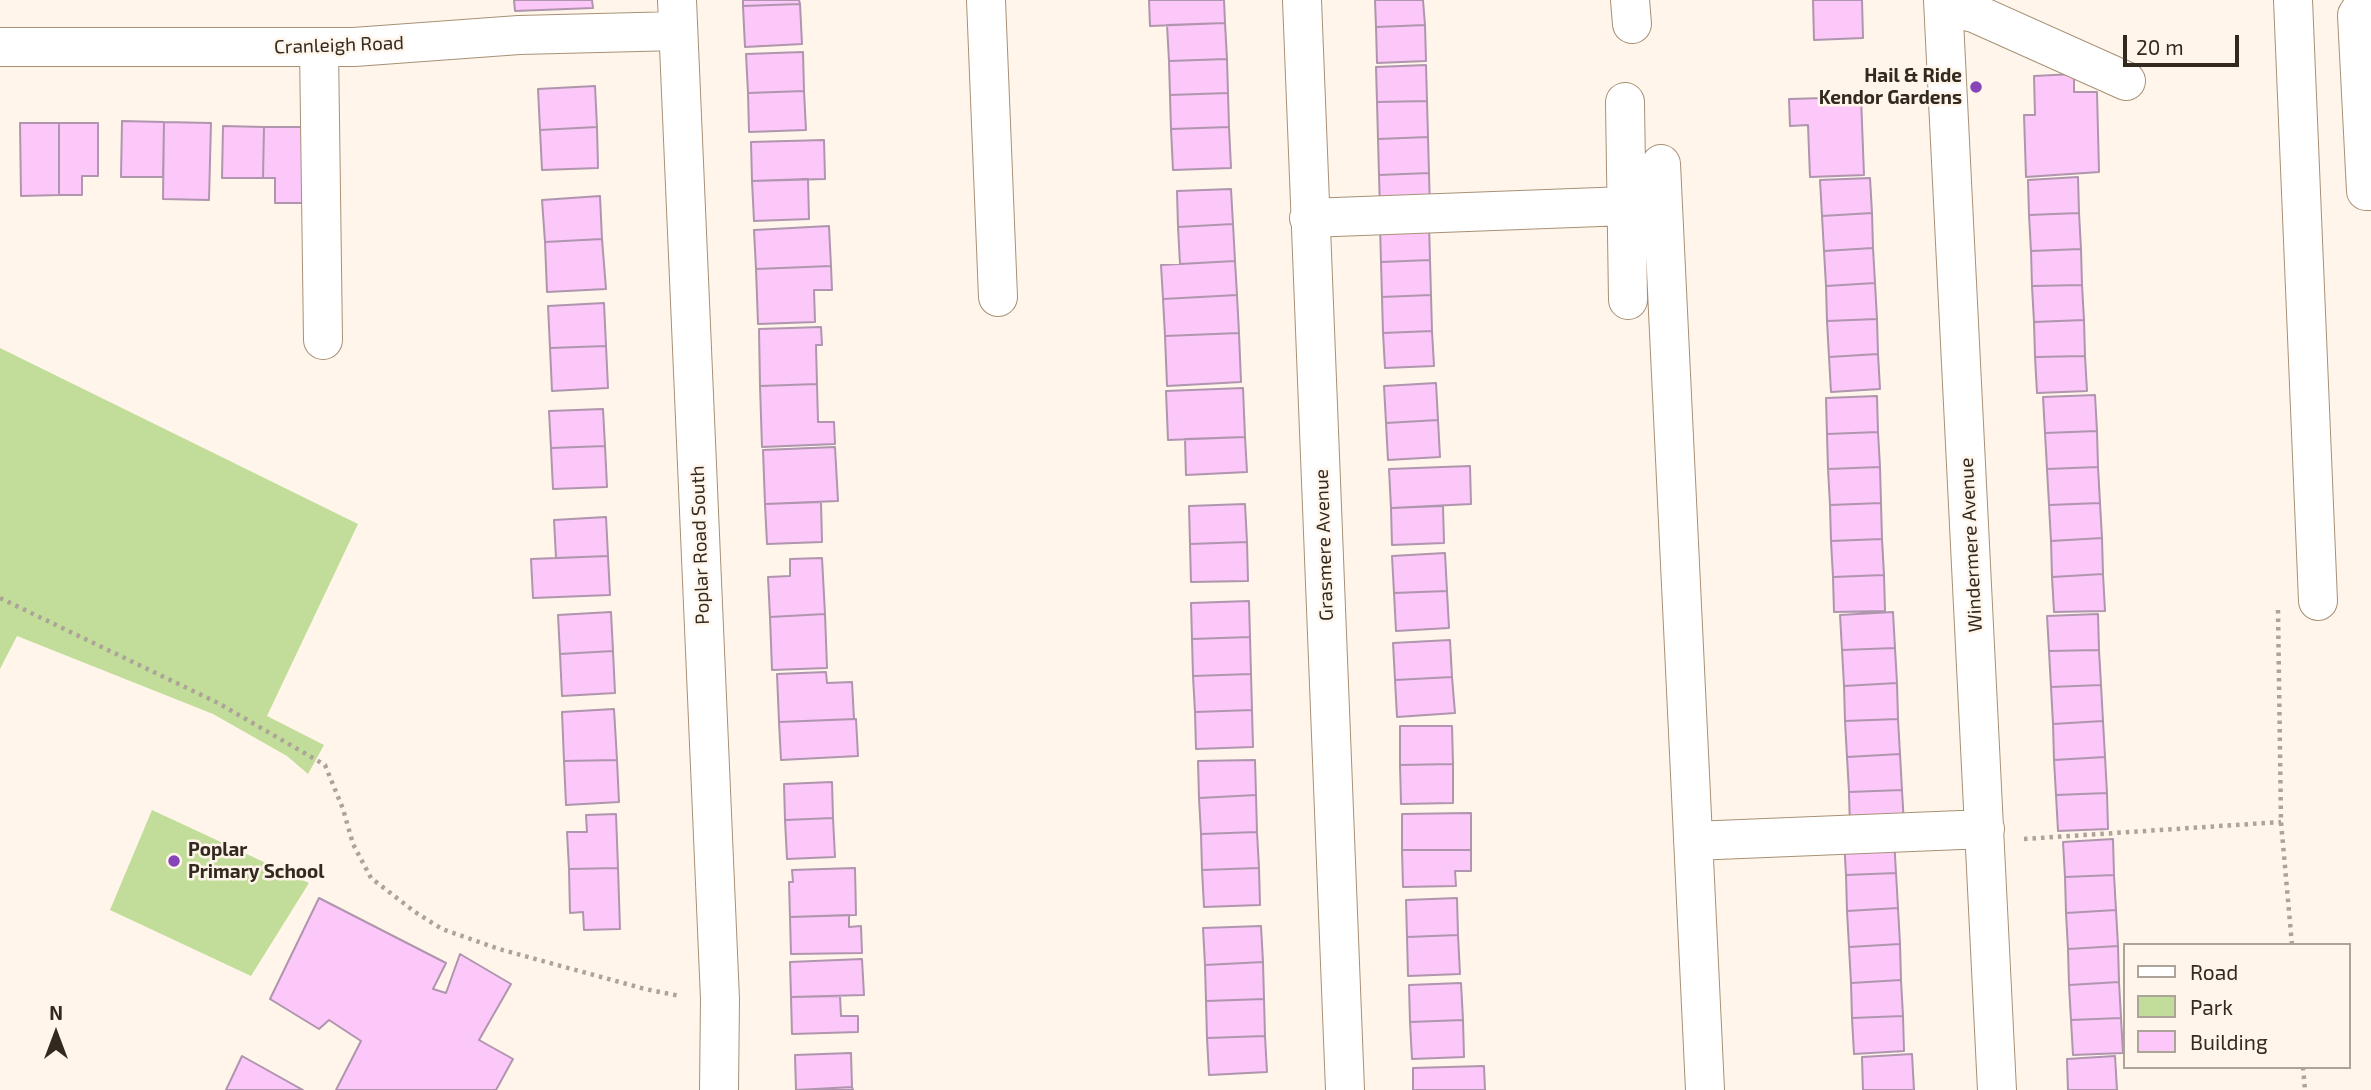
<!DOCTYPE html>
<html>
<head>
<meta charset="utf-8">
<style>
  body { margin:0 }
  #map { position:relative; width:2371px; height:1090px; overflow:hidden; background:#fff5ea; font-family:"Exo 2",sans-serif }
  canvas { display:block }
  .legend { position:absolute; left:2123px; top:943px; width:228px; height:126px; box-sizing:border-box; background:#fff5ea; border:2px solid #ada499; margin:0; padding:9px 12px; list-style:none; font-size:21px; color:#332a1f }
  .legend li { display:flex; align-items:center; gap:14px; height:35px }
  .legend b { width:35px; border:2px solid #ada499 }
  .north { position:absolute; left:21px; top:999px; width:70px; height:70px; -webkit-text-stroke:5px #fff5ea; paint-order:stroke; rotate:0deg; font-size:19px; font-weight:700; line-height:28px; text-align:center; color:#332a1f }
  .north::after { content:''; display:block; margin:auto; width:24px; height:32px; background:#332a1f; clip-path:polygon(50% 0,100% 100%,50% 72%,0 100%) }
  .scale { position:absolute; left:2123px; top:35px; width:116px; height:32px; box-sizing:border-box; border:4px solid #332a1f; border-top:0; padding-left:9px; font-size:21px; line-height:24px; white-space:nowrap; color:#332a1f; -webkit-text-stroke:5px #fff5ea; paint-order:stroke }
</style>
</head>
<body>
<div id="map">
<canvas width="2371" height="1090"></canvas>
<ul class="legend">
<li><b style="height:9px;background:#fff"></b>Road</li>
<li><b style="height:19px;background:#c2dd99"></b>Park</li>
<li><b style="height:19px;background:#fcc8fa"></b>Building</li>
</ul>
<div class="north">N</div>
<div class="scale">20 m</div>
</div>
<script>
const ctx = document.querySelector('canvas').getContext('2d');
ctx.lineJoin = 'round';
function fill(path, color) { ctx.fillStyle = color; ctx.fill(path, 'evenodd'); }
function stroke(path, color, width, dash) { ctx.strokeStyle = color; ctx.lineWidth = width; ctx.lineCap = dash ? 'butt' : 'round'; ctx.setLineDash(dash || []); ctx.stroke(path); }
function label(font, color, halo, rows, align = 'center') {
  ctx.font = font + ' "Exo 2",sans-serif'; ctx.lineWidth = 5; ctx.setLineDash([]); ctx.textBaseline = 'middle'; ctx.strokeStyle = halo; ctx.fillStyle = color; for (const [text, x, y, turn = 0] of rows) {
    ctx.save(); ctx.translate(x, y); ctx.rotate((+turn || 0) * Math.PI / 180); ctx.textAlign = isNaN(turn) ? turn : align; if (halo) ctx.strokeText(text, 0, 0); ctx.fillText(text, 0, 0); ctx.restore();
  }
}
fill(new Path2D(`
  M0 348 358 524 267 716 324 745 308 774 287 756 213 714 17 636 0 669Z
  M152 810 309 883 251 976 110 910Z`), '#c2dd99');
const building = new Path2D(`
  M514 0H592L593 8 515 11Z
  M743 0H799L800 4 743 6Z
  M1149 0H1224L1225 23 1150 26Z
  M1375 0H1423L1425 25 1376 27Z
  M1813 0H1862L1863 38 1814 40Z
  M800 4 802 44 745 47 743 6Z
  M1225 23 1227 59 1169 61 1167 25Z
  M1425 25 1426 61 1377 63 1376 27Z
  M803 52 804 91 748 93 746 54Z
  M1227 59 1228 93 1170 95 1169 61Z
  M1426 65 1427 101 1377 102 1376 67Z
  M2074 74V92H2097L2099 172 2026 177 2024 115H2035L2034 76Z
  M595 86 597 127 540 130 538 89Z
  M804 91 806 130 749 132 748 93Z
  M1228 93 1229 127 1171 129 1170 95Z
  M1861 97 1864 175 1810 177 1808 125 1790 126 1789 99Z
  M1427 101 1428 137 1378 139 1377 102Z
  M122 121 164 122 163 177H121Z
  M164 122 211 123 209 200 163 199Z
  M20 123H59V195L21 196Z
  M59 123H98V176H82V195H59Z
  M223 126 264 127 263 178H222Z
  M264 127H314L313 203H275V178H263Z
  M597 127 598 168 542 170 540 130Z
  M1229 127 1231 168 1173 170 1171 129Z
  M1428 137 1429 173 1379 175 1378 139Z
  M824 140 825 179 752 181 751 142Z
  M1429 173 1430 209 1380 210 1379 175Z
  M2078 177 2079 213 2029 215 2028 180Z
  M1870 178 1872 213 1822 216 1820 180Z
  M808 179 809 219 754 221 752 181Z
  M1231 189 1233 224 1178 227 1177 191Z
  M600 196 602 239 545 242 542 200Z
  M1872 213 1873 248 1824 251 1822 216Z
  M2079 213 2081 249 2031 251 2029 215Z
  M1233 224 1235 261 1180 264 1178 227Z
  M1429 224 1430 260 1381 262 1380 226Z
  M829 226 831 266 756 269 754 230Z
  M602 239 606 289 547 292 545 242Z
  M1873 248 1875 283 1826 286 1824 251Z
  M2081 249 2082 285 2032 286 2031 251Z
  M1430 260 1431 295 1382 297 1381 262Z
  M1235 261 1237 295 1163 299 1161 265Z
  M831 266 832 290H814L815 322 758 324 756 269Z
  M1875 283 1877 319 1827 321 1826 286Z
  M2082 285 2084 320 2034 322 2032 286Z
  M1237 295 1239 333 1165 336 1163 299Z
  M1431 295 1432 331 1383 333 1382 297Z
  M604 303 606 346 550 348 548 306Z
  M1877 319 1878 354 1829 357 1827 321Z
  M2084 320 2085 356 2035 357 2034 322Z
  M821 327 822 345H816L817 384 760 386 759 329Z
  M1432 331 1434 366 1385 368 1383 333Z
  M1239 333 1241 382 1167 386 1165 336Z
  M606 346 608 388 552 391 550 348Z
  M1878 354 1880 389 1831 392 1829 357Z
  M2085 356 2087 391 2037 393 2035 357Z
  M1436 383 1438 420 1386 423 1384 386Z
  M817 384 818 422H834L835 444 762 447 760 386Z
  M1243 388 1245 437 1168 440 1166 391Z
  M2095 395 2097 431 2045 433 2043 397Z
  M1877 396 1878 432 1827 434 1826 398Z
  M603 409 605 446 551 448 549 411Z
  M1438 420 1440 457 1388 460 1386 423Z
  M2097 431 2098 467 2047 469 2045 433Z
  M1878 432 1880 467 1828 469 1827 434Z
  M1245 437 1247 472 1186 475 1185 439Z
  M605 446 607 487 553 489 551 448Z
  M835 447 838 501 765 504 763 450Z
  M1470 466 1471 504 1391 508 1389 469Z
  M1880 467 1881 503 1830 505 1828 469Z
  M2098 467 2100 503 2049 505 2047 469Z
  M821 502 822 542 767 544 765 504Z
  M1881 503 1882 539 1831 541 1830 505Z
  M2100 503 2102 538 2051 541 2049 505Z
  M1245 504 1247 542 1190 544 1189 506Z
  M1443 506 1444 543 1392 545 1391 508Z
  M606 517 608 556 556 558 554 520Z
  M2102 538 2103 574 2052 577 2051 541Z
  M1882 539 1884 575 1833 577 1831 541Z
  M1247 542 1248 581 1191 582 1190 544Z
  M1445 553 1447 591 1394 593 1392 556Z
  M608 556 610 595 533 598 531 559Z
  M822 558 825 614 770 617 768 577 790 576V559Z
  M2103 574 2105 611 2054 612 2052 577Z
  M1884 575 1885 611 1834 612 1833 577Z
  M1447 591 1449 628 1396 631 1394 593Z
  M1249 601 1250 637 1192 639 1191 603Z
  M611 612 613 651 560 654 558 615Z
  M1893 612 1895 648 1842 650 1840 615Z
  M825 614 827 668 772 670 770 617Z
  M2098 614 2099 650 2049 651 2047 616Z
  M1250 637 1251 674 1193 676 1192 639Z
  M1450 640 1452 677 1395 680 1393 643Z
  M1895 648 1897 683 1844 686 1842 650Z
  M2099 650 2101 685 2051 687 2049 651Z
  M613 651 615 693 562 696 560 654Z
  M826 672 827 683 852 682 854 719 779 722 777 674Z
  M1251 674 1252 710 1195 712 1193 676Z
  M1452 677 1455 713 1397 717 1395 680Z
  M1897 683 1898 719 1845 721 1844 686Z
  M2101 685 2103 721 2053 724 2051 687Z
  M614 709 617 760 564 761 562 712Z
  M1252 710 1253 747 1196 749 1195 712Z
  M856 719 858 756 781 760 779 722Z
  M1898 719 1900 754 1847 757 1845 721Z
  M2103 721 2105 757 2054 760 2053 724Z
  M1400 726H1452L1453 764 1400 765Z
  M1900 754 1902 790 1849 792 1847 757Z
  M2105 757 2107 793 2056 795 2054 760Z
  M617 760 619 802 566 805 564 761Z
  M1255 760 1256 795 1199 798 1198 761Z
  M1453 764V803L1401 804 1400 765Z
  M832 782 833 818 785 820 784 784Z
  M1902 790 1904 825 1850 828 1849 792Z
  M2107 793 2108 829 2058 831 2056 795Z
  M1256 795 1257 832 1201 834 1199 798Z
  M1471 813V850H1402V814Z
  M616 814 618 868 569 869 567 832H587L586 815Z
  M833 818 835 857 787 859 785 820Z
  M1257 832 1259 868 1202 870 1201 834Z
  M1894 838 1896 873 1846 875 1844 840Z
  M2113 839 2114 875 2065 877 2063 842Z
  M1402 850H1471V871H1455L1456 886 1403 887Z
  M618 868 620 929 584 930 583 912 570 913 569 869Z
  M855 868 856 915 790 917 789 882H793L792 870Z
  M1259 868 1260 905 1204 907 1202 870Z
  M1896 873 1898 908 1847 911 1846 875Z
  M2114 875 2116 910 2066 913 2065 877Z
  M319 898 446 963 433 989 446 993 460 954 511 984 479 1040 513 1059 496 1090H336L361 1041 329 1020 319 1029 270 999Z
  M1457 898 1458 935 1407 937 1406 900Z
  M1898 908 1900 944 1849 947 1847 911Z
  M2116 910 2118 946 2068 949 2066 913Z
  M849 915V927L861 926 862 953 791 954 790 917Z
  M1261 926 1263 962 1205 965 1203 928Z
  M1458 935 1460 974 1408 976 1407 937Z
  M1900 944 1901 980 1851 983 1849 947Z
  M2118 946 2119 982 2069 985 2068 949Z
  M862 959 864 995 791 997 790 962Z
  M1263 962 1264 999 1206 1001 1205 965Z
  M1901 980 1903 1016 1852 1018 1851 983Z
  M2119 982 2121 1018 2071 1020 2069 985Z
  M1461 983 1463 1020 1410 1022 1409 985Z
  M840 996 841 1016H858V1032L792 1034 791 997Z
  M1264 999 1265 1036 1207 1038 1206 1001Z
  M1903 1016 1904 1051 1854 1054 1852 1018Z
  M2121 1018 2123 1053 2073 1055 2071 1020Z
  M1463 1020 1464 1057 1412 1059 1410 1022Z
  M1265 1036 1267 1072 1209 1075 1207 1038Z
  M851 1053 852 1087 796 1090 795 1055Z
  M1912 1054 1914 1090H1863L1862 1057Z
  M242 1056 303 1090H226Z
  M2115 1056 2117 1090H2068L2067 1059Z
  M1484 1066 1485 1090H1413V1068Z
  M852 1087 853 1090H797Z`);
fill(building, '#fcc8fa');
stroke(building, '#af95ad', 2);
const minor = new Path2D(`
  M677 0 720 999 719 1090
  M986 0 998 297
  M1302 0 1345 1090
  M1630 0 1632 24
  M1943 0 1997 1090
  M2293 0 2318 601
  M2367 0 2357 15 2366 191H2371
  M1944 6 1974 13 2126 81
  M0 47H354L519 35 678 31
  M319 47 323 340
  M1625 102 1628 300
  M1661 164 1705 1090
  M1309 218 1626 206
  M1693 841 1985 829`);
stroke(minor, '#a79176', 40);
stroke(new Path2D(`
  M0 598 218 703 325 765 343 809 353 844 371 878 415 912 442 929 499 949 645 989 680 996
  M2278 610 2281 822 2292 945
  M2024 839 2281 822
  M2303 1067 2305 1090`), '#ada398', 4.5, [3.5, 5]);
stroke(minor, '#fff', 38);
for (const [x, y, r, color] of [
  [1976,87,7,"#8744b8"],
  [174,861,7,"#8744b8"]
]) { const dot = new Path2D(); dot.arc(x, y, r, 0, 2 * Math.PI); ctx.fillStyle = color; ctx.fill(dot); stroke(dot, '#fff5ea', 2.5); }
label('19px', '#332a1f', '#fff5ea', [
  ["Cranleigh Road",339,45,-2],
  ["Poplar Road South",700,545,-92],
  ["Grasmere Avenue",1324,545,-92],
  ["Windermere Avenue",1971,545,-93]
]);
label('bold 19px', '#332a1f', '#fff5ea', [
  ["Hail & Ride",1962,76],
  ["Kendor Gardens",1962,98],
  ["Poplar",188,850,"left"],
  ["Primary School",188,872,"left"]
], 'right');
</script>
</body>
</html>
